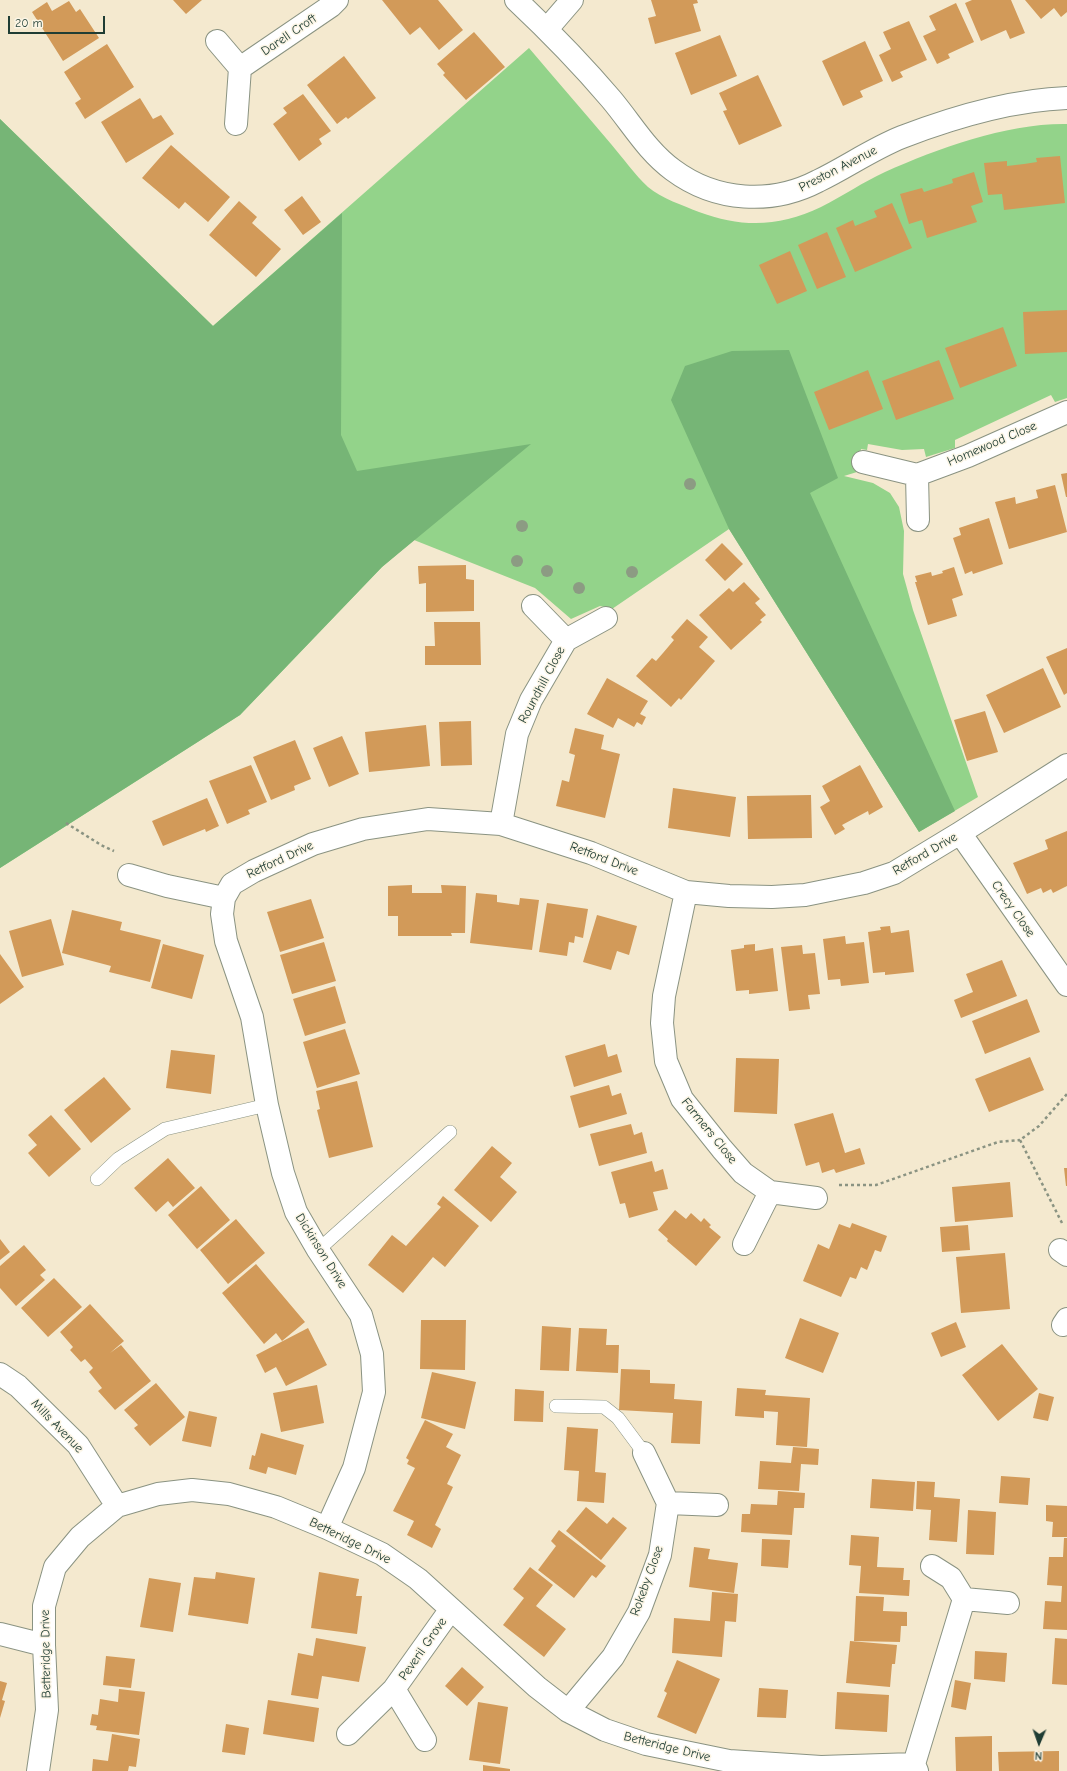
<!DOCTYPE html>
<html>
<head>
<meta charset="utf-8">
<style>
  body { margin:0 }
  #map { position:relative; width:1067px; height:1771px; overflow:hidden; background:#f4e9cf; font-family:"Comic Neue",sans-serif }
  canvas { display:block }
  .north { position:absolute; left:1019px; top:1723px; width:40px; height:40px; -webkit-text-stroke:3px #fcf5e5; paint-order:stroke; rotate:182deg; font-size:11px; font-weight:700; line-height:16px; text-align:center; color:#1f3d34 }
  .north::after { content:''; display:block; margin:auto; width:14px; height:18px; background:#1f3d34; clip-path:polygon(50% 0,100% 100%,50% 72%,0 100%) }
  .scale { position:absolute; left:8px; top:16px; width:97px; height:18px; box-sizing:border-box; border:2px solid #1f3d34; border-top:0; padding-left:5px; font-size:12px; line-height:14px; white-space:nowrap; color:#1f3d34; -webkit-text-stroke:3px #fcf5e5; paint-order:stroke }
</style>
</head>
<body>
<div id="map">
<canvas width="1067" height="1771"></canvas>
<div class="north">N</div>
<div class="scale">20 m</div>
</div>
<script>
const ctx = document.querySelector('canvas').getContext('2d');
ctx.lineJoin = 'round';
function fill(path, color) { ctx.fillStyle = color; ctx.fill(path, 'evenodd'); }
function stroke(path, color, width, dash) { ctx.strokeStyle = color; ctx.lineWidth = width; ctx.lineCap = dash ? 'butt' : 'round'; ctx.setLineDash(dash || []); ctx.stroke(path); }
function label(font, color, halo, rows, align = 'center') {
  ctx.font = font + ' "Comic Neue",sans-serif'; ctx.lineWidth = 3; ctx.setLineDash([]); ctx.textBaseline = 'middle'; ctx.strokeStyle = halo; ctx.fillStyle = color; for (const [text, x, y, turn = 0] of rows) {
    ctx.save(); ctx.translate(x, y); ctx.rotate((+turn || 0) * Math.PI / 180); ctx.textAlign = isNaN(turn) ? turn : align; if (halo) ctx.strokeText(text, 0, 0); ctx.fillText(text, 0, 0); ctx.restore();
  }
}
fill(new Path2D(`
  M529 48C556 80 584 112 611 144 623 158 635 175 648 187 661 198 684 206 699 212 742 228 780 227 821 207 843 196 863 182 885 172 939 148 1007 123 1067 124V398L1055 402 1051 395 955 440V448L926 457 924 449 902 450 868 444 867 450 861 449 857 472 844 476 873 483 890 493 899 507 904 531 903 574 913 610 978 797 919 832 729 529 612 609 600 606 571 619 535 588 414 540 382 567 240 715 0 868V119L213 326Z`), '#93d38a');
fill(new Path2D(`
  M0 119 213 326 342 213 341 435 357 471 531 444 382 567 240 715 0 868Z
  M789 350 838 478 810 493 955 811 919 832 729 529 671 400 685 366 732 351Z`), '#76b576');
fill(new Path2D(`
  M173 0H202L186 14Z
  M382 0H438L463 30 439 50 420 27 410 35Z
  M651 0H697L698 3 693 4 701 31 655 44 648 18 656 16Z
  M972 0H1011L1025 33 1010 39 1006 30 981 41 965 3Z
  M1025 0H1067V12L1061 17 1054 8 1041 19Z
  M69 1 76 12 80 9 99 38 63 61 32 12 47 2 52 11Z
  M956 3 974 42 948 54 950 58 937 64 923 36 936 30 929 16Z
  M909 21 927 60 900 72 903 77 892 82 879 55 891 49 883 32Z
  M474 32 505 67 466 100 443 75 445 73 437 64Z
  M720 35 737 76 691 95 675 53Z
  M865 41 883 81 860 91 863 97 843 106 822 61Z
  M107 44 134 87 85 119 75 103 81 99 64 72Z
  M344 56 376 98 348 119 346 117 337 124 307 85Z
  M758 75 782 126 739 145 723 111 727 110 719 93Z
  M303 94 331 131 319 139 322 144 299 161 273 124 287 113 283 108Z
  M140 98 153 119 161 115 174 134 126 163 101 122Z
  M171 145 230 197 208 222 185 202 179 209 142 178Z
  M1060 156 1065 203 1004 210 1002 194 988 195 984 163 1007 161V166L1024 164 1037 162 1036 158Z
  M974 172 983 202 971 206 977 222 927 238 922 220 909 224 900 194 922 188 924 192 953 183 952 179Z
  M302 196 321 222 303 235 284 210Z
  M239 201 257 217 252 223 281 249 256 277 209 235Z
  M892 203 912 248 855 272 836 228 853 220 855 226 877 217 874 211Z
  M827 232 846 277 817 289 798 245Z
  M790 251 807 291 777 304 759 265Z
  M1067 310V352L1025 354 1023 312Z
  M1003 327 1017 366 960 388 945 348Z
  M939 360 954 399 896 420 882 381Z
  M868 370 883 409 829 430 814 392Z
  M1067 473V497H1066L1061 474Z
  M1055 485 1067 532 1009 549 995 502 1015 497 1016 504 1038 498 1036 490Z
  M989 518 1003 564 973 574 972 571 965 574 953 538 961 535 959 528Z
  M722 543 743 564 725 581 705 560Z
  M466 565V579L474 580V611L426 612V583L419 584 418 566Z
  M954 567 963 595 952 599 957 616 928 625 915 582H917L915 576 931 572 932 576 943 573 942 571Z
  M744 582 760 599 755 603 766 615 760 620 762 622 731 650 699 615 729 588 733 592Z
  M687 619 708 637 699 647 715 661 681 700 679 698 671 707 636 676 652 658 656 661 663 653 674 640 671 637Z
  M434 622H480L481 665H425V646H435Z
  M1067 648V693L1064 695 1046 657Z
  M1043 668 1061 707 1004 733 986 695Z
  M607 678 648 701 640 714 646 717 642 725 637 722 634 727 618 718 613 728 587 714Z
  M985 711 998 752 967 761 954 720Z
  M471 721 472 765 441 766 439 722Z
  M426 725 430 766 369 772 365 732Z
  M575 728 604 735 601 749 620 754 605 818 556 806 562 780 569 782 575 755 569 753Z
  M342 736 359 774 329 787 313 748Z
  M295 740 311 779 294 786 295 790 271 800 253 757Z
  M251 765 267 802 248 810 250 814 227 824 209 781Z
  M860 765 883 807 869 815 868 811 842 825 845 829 835 835 820 807 830 801 822 786Z
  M673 788 736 797 730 837 668 828Z
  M811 795 812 838 748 839 747 796Z
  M207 798 219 826 206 832 205 829 163 846 152 821Z
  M1067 831V886L1053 893 1051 889 1043 893 1041 888 1027 894 1013 863 1048 849 1045 840Z
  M412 885V893H442L441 885 466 886 465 933H451L452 936H398V916H388V886Z
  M476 893 497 895V902L519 905 520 898 539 900 532 950 470 943Z
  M311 899 324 938 280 952 267 912Z
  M547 903 588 909 583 938 575 936 574 943 569 942 567 956 539 952Z
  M72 910 122 922 120 930 161 940 150 982 109 972 111 966 62 953Z
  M597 915 637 926 629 955 617 951 611 970 583 962Z
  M51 919 64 965 22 977 9 931Z
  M890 926 891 933 909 930 914 972 885 975V972L873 973 868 932 881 930 880 927Z
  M845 936 846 944 864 942 869 983 841 986 840 979 828 980 823 939Z
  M324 942 336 981 292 994 280 955Z
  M163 944 204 955 192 999 151 988Z
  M755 944V951L773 948 778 991 749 994V990L736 991 731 950 744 948V945Z
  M802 945 803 954 815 953 820 994 808 995 810 1009 789 1011 781 947Z
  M0 954 24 987 0 1004Z
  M1002 960 1017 996 961 1018 954 1000 973 992 966 974Z
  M335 986 346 1023 305 1036 293 999Z
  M1027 999 1040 1032 985 1054 972 1021Z
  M345 1029 360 1074 317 1088 303 1042Z
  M605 1044 608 1057 617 1054 622 1072 574 1087 565 1056Z
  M171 1050 215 1055 211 1094 166 1088Z
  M1030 1057 1044 1090 989 1112 975 1079Z
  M736 1058 779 1059 777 1114 734 1112Z
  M104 1077 131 1109 91 1143 64 1110Z
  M357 1081 373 1147 329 1158 317 1110 320 1109 316 1091Z
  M609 1085 612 1096 621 1093 627 1114 579 1128 570 1096Z
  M833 1113 845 1153 860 1148 865 1164 836 1173 834 1169 822 1173 819 1162 806 1166 794 1124Z
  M51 1115 81 1149 49 1177 28 1153 37 1145 28 1135Z
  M631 1124 634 1135 642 1132 647 1153 599 1166 590 1134Z
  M492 1146 512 1163 500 1177 517 1192 491 1222 454 1190Z
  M168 1158 195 1188 173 1207 168 1201 156 1212 134 1188Z
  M652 1161 655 1172 663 1169 668 1189 653 1192 658 1210 629 1218 625 1203 620 1204 611 1172Z
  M1064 1168H1067V1186H1066Z
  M1010 1182 1013 1217 955 1222 952 1187Z
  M201 1186 230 1220 197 1249 168 1215Z
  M443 1196 479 1226 445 1267 433 1257 403 1293 368 1265 392 1235 406 1246 441 1207 437 1204Z
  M675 1210 686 1219 691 1213 701 1222 704 1218 711 1225 709 1227 721 1237 696 1266 667 1241 668 1239 658 1230Z
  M236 1219 265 1253 228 1284 200 1250Z
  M852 1223 887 1236 881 1252 875 1250 867 1270 861 1267 856 1279 850 1277 841 1297 803 1281 818 1244 829 1249 839 1224 850 1228Z
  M968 1225 970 1250 942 1252 940 1227Z
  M0 1239 10 1252 0 1260Z
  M24 1245 46 1270 40 1275 45 1280 16 1306 0 1288V1266Z
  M1005 1253 1010 1309 961 1313 956 1257Z
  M256 1264 305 1322 282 1341 276 1333 264 1344 222 1293Z
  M54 1278 82 1307 48 1337 21 1308Z
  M90 1304 124 1341 110 1353 121 1345 151 1381 115 1410 98 1391 102 1388 89 1372 93 1368 85 1359 81 1362 70 1350 73 1347 60 1332Z
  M800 1318 839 1333 823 1373 785 1358Z
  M421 1320H466L465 1370 420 1369Z
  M956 1322 966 1347 941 1357 931 1333Z
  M542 1326 571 1328 569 1371 540 1370Z
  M308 1328 327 1365 286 1386 276 1367 265 1373 256 1355Z
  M579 1328 607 1329 606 1345H619L618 1373 576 1371Z
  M1002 1344 1038 1389 998 1421 962 1375Z
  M621 1369 650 1370V1383L675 1384 674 1399 702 1401 700 1444 671 1443 673 1413 619 1410Z
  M432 1372 476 1382 465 1429 421 1418Z
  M156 1383 185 1417 150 1446 134 1428 138 1425 124 1410Z
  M317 1385 324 1423 281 1432 273 1393Z
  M737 1388 766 1390 765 1395 810 1398 807 1447 776 1445 778 1412 764 1411V1418L735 1416Z
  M515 1389 544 1391 543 1422 514 1421Z
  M1039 1393 1054 1397 1048 1421 1033 1418Z
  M189 1411 217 1417 211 1447 182 1441Z
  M425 1420 453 1434 446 1447 461 1455 447 1484 453 1487 435 1525 441 1529 432 1548 407 1535 414 1521 393 1511 415 1468 407 1464 409 1460 406 1458Z
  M567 1427 598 1429 595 1472 606 1473 604 1503 577 1501 579 1471 564 1470Z
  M261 1433 304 1445 296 1475 268 1467 266 1474 249 1469 252 1455 255 1456Z
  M793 1447 819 1449 818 1465 801 1464 799 1491 758 1489 760 1461 791 1463Z
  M1001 1476 1030 1478 1028 1505 999 1503Z
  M872 1479 915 1482 913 1511 870 1508Z
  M917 1481 935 1482 934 1497 960 1499 957 1542 929 1540 931 1510 916 1509Z
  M778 1491 805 1493 804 1508H794L792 1535 741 1532 742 1514H750L751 1504 777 1505Z
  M1046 1505 1067 1506V1537H1052L1053 1522 1046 1521Z
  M586 1507 607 1524 613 1517 627 1528 601 1560 566 1531Z
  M968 1510 996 1512 994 1555 966 1554Z
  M559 1530 606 1566 596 1578 592 1575 574 1598 538 1570 556 1546 551 1541Z
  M851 1535 879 1537 877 1567 904 1568 903 1580H910L909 1596 859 1593 861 1566 849 1565Z
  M1064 1538H1067V1630L1043 1629 1045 1601 1061 1602 1062 1586 1047 1585 1049 1557H1063Z
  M762 1539 790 1540 788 1568 761 1566Z
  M694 1547 710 1549 708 1559 738 1563 734 1593 689 1587Z
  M530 1567 553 1585 536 1606 566 1629 544 1657 503 1625 524 1598 513 1589Z
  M216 1572 255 1578 248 1624 188 1615 194 1577 215 1579Z
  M319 1572 359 1579 356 1596H362L357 1634 311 1628Z
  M149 1578 181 1583 173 1632 140 1627Z
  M712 1592 738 1594 736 1622 725 1621 722 1657 672 1653 674 1618 710 1621Z
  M856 1596 884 1597 883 1611 907 1612V1626H901L900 1642 854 1641Z
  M316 1638 366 1647 359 1682 322 1676 318 1699 291 1695 298 1653 313 1656Z
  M1055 1638 1067 1639V1685L1052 1684Z
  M850 1641 897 1645 895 1664H892L890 1687 846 1683Z
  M975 1651 1007 1653 1005 1682 974 1679Z
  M106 1656 135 1659 131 1688 103 1685Z
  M677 1660 720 1679 696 1734 657 1717 667 1693 664 1691Z
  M462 1667 484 1687 467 1706 445 1686Z
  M955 1680 971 1683 966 1710 951 1707Z
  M0 1681 7 1683 2 1700 5 1701 0 1718Z
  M759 1688 788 1690 786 1718 757 1717Z
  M119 1689 145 1692 139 1735 96 1730 97 1726 90 1725 92 1714 98 1715 100 1699 118 1702Z
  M837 1692 889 1695 887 1732 835 1729Z
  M268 1700 319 1708 314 1742 263 1734Z
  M478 1702 508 1707 500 1764 469 1760Z
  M226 1724 249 1728 245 1755 222 1752Z
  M112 1734 140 1739 136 1767 129 1766 128 1771H92L93 1759 108 1761Z
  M992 1736V1771H956L955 1737Z
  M1059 1751V1771H999L998 1752Z
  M483 1765 510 1769V1771H483Z`), '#d29a59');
const lane = new Path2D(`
  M97 1179 118 1159 165 1129 267 1105
  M318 1250 450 1132
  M556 1406 604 1407 618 1418 644 1453`);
const street = new Path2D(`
  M516 0C549 31 582 65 611 99 632 124 647 151 673 170 716 202 772 205 818 181 847 167 872 149 902 137 954 117 1011 100 1067 98
  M547 29 572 0
  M217 41 240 68 236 124
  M240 68 331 6 337 0
  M863 462 917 475 968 456 1067 412
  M917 475 918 520
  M533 606 566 640
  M501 824 517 734 531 700 566 640 606 618
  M960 833 1067 985
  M129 875 167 886 224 898
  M686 892 664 996 662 1023 666 1061 682 1099 722 1149 743 1173 770 1192 816 1198
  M744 1244 770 1192
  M1060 1250 1067 1255
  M1063 1325 1067 1319
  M0 1374 18 1386 78 1445 117 1506
  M644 1453 668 1503
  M327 1528 354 1468 374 1392 372 1354 361 1315 318 1250 296 1212 283 1173 267 1105 252 1017 226 941 222 914 224 898 232 884 254 871 313 844 363 829 428 819 501 824 591 853 686 892 729 896 772 897 805 895 864 883 894 873 960 833 1067 765
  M964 1599 1008 1603
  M0 1634 44 1645
  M394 1689 425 1740
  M568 1711 613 1657 639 1612 660 1555 668 1503 717 1505
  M348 1734 394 1689 451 1609
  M38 1771 47 1710 44 1645V1606L55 1567 80 1537 117 1506 158 1494 192 1490 229 1494 276 1507 327 1528 382 1554 418 1579 537 1687 568 1711 605 1730 646 1744 729 1761 821 1767 914 1764
  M917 1771 914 1764 964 1599 951 1578 932 1566`);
stroke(lane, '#8a9382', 14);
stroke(street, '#8a9382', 24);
stroke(new Path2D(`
  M66 823 101 845 114 851
  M839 1185H876L998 1142 1020 1140
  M1062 1223 1020 1140 1039 1126 1067 1094`), '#8a9382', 2.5, [3, 3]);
stroke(lane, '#fff', 13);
stroke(street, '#fff', 22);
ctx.fillStyle = '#8c9b83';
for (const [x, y] of [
  [690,484],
  [522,526],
  [517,561],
  [547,571],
  [632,572],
  [579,588]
]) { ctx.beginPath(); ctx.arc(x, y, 6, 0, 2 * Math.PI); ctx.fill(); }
label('13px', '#1f3d34', '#fcf5e5', [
  ["Darell Croft",289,35,-34],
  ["Preston Avenue",838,169,-27],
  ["Homewood Close",992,444,-23],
  ["Roundhill Close",542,685,-62],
  ["Retford Drive",925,854,-30],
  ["Retford Drive",604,859,21],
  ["Retford Drive",280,860,-25],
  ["Crecy Close",1013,909,55],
  ["Farmers Close",709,1131,51],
  ["Dickinson Drive",321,1251,58],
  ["Mills Avenue",57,1426,46],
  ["Betteridge Drive",350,1541,26],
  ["Rokeby Close",647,1581,-70],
  ["Peveril Grove",423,1649,-55],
  ["Betteridge Drive",46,1654,-91],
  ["Betteridge Drive",667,1747,14]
]);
</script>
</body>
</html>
